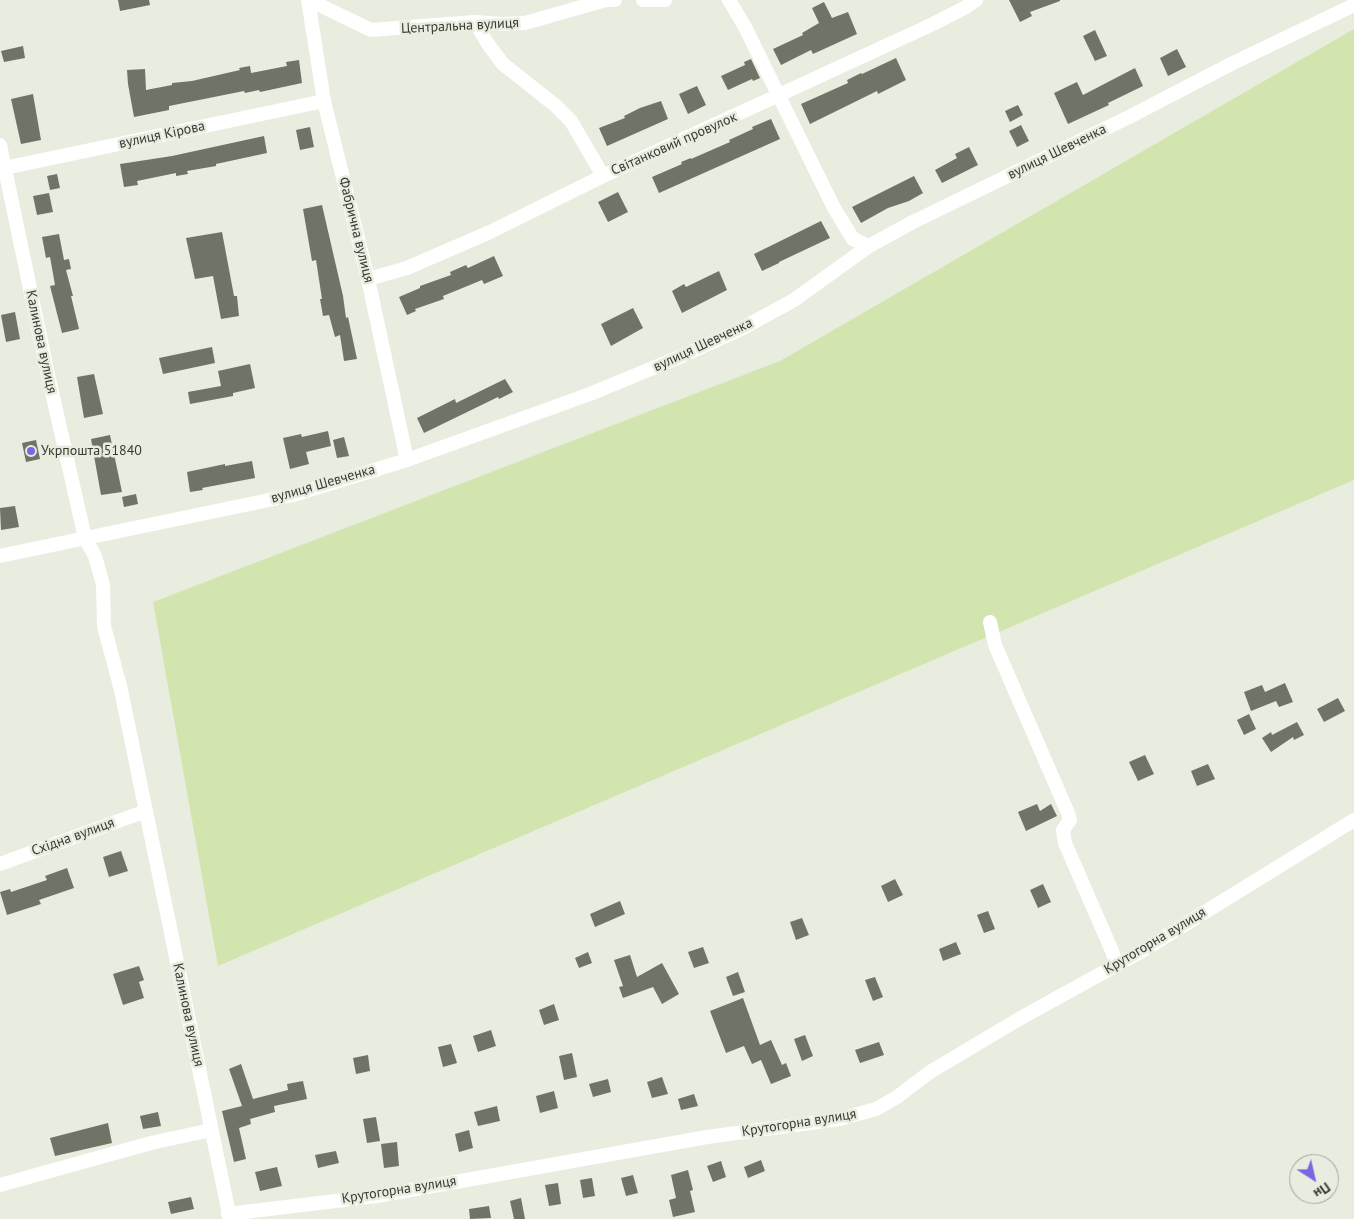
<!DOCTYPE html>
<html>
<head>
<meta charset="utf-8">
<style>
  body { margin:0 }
  #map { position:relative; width:1354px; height:1219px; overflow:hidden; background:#e8eddf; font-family:"PT Sans",sans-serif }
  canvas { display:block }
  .north { position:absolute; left:1289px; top:1154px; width:50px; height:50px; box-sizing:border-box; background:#e8eddf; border:1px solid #a2a59b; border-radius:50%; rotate:145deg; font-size:14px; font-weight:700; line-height:20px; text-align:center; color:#383a34 }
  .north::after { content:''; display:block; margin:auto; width:18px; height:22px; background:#7767e1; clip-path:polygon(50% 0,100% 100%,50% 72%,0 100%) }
</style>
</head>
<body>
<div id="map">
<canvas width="1354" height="1219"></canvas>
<div class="north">Пн</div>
</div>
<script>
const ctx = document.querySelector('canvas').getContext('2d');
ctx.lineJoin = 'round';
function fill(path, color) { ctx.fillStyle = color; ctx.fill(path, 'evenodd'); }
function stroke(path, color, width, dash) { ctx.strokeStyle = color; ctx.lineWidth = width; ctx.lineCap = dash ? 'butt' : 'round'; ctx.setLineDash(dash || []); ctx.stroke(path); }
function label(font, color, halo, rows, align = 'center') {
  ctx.font = font + ' "PT Sans",sans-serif'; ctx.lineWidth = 5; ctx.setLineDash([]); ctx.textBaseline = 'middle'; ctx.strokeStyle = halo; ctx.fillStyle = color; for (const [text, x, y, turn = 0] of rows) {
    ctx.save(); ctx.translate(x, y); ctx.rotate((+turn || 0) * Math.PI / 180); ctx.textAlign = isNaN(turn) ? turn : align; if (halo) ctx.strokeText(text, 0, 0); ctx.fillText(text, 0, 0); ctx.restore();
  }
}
fill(new Path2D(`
  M1354 29V480L218 966 153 602 780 361Z`), '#d3e5af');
fill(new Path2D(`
  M118 0H149L150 5 120 11Z
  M1009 0H1060V1L1030 12 1032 16 1020 22Z
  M824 2 832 18 848 12 857 34 813 54 811 50 781 65 773 49 803 35 802 33 819 23 812 8Z
  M1095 30 1107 56 1095 61 1083 36Z
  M23 46 25 58 4 62 1 51Z
  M1177 49 1186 67 1168 76 1160 58Z
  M896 58 906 80 878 94 877 91 810 124 801 104 848 83 847 80 861 73 862 74Z
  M751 59 760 78 753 81 752 79 728 90 721 76 745 65 744 62Z
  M299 60 302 83 260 92 259 90 245 93 244 91 169 106V110L134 117 128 84 127 70 145 69 146 90 172 85V83L192 81 240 70 239 68 250 66 251 73 287 66 286 62Z
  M1135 68 1143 86 1108 103 1109 105 1068 124 1054 93 1077 82 1083 95Z
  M697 86 706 105 688 114 679 94Z
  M33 94 41 140 21 144 11 99Z
  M661 101 668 119 607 146 599 128 625 118 624 116 640 108Z
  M1018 105 1023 115 1010 122 1005 111Z
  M771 119 780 139 659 193 652 177 682 164 681 162 691 158V159L730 142 729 140 753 129 752 127Z
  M1021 125 1029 141 1017 147 1009 131Z
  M310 127 314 147 300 150 296 130Z
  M264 136 267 153 216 164V166L187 171 188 174 176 176V173L137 181 138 185 124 187 120 164 172 156Z
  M969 147 978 165 942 183 935 170 957 158 955 154Z
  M57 174 60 188 50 190 47 176Z
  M914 176 923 193 909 201 888 208 861 223 852 207Z
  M618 192 628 212 608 222 598 202Z
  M49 193 53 212 37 215 33 196Z
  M322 205 343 296 346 318 348 317 357 359 344 361 340 335 335 337 329 315 323 316 320 299H322L316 260 312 261 303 209Z
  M821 221 830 238 779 262V263L762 271 754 254Z
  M222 232 234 296H237L239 316 221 319 213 276 195 279 186 238Z
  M59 234 64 260 69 259 71 269 66 270 73 296H71L79 329 62 333 50 286 55 285 50 257 46 258 42 237Z
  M494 256 503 276 484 284 482 280 443 296 444 299 415 309 416 311 407 315 399 297 420 288V286L451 275 450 272 466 265 468 268Z
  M719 271 727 290 682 313 672 291 684 284 686 287Z
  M633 308 643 328 611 346 601 324Z
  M15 312 20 339 6 342 1 315Z
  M212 347 215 363 163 374 159 358Z
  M250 364 255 388 233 393V396L190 404 188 392 221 386 218 371Z
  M94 374 103 414 84 418 77 377Z
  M505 379 513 392 499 399 498 397 424 433 417 418 455 399 456 403Z
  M328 431 331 446 306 452 309 464 290 469 283 438 301 434 302 437Z
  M110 435 122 492 101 495 91 439Z
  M344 437 349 456 337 458 333 440Z
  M36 440 40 459 26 462 22 443Z
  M252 461 255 478 202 488 203 490 190 492 187 472 225 464V466Z
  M136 494 138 504 124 507 122 497Z
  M15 506 19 527 1 530 0 508Z
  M1285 683 1293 702 1279 707 1276 701 1251 711 1244 692 1262 685 1265 692Z
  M1338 698 1345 711 1324 722 1317 709Z
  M1249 714 1256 729 1244 735 1237 720Z
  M1297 722 1304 735 1294 740 1293 737 1271 752 1262 738 1271 732 1272 735Z
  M1145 755 1154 774 1138 781 1129 762Z
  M1208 764 1215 779 1197 786 1191 771Z
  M1037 804 1040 811 1051 804 1057 816 1026 831 1018 812Z
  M121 851 128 871 109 877 103 857Z
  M67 868 74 888 39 900 41 904 7 915 0 892 10 889 11 892 47 880 45 876Z
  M895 879 903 895 888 902 881 886Z
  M1043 884 1051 902 1038 908 1030 890Z
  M620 901 625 914 595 927 590 914Z
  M988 911 995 929 984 933 977 915Z
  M802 918 809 935 796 940 790 922Z
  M956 942 961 954 943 961 939 949Z
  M703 947 709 963 694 968 688 952Z
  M588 952 592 963 579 968 575 958Z
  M630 955 637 977 662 963 679 994 662 1004 653 987 623 998 619 987 623 986 614 960Z
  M139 966 144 980 139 982 144 998 123 1005 113 974Z
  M738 972 745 992 733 996 726 977Z
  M875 977 883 997 873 1001 865 980Z
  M743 998 760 1045 771 1040 782 1065 786 1063 791 1076 771 1084 761 1060 752 1064 744 1046 726 1053 710 1011Z
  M554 1004 559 1020 544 1025 539 1010Z
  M491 1030 496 1046 478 1052 473 1036Z
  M805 1035 813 1056 802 1061 794 1039Z
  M879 1042 884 1055 860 1063 855 1050Z
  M451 1044 457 1063 443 1067 438 1047Z
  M572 1053 577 1077 564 1080 559 1056Z
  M368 1055 370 1071 356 1074 353 1058Z
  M241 1064 253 1099 288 1090 287 1084 303 1081 307 1099 274 1106 275 1112 250 1119 251 1124 239 1128 246 1159 234 1162 222 1111 242 1106 229 1069Z
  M662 1077 668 1094 652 1098 647 1082Z
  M608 1079 611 1092 593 1097 589 1084Z
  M554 1091 558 1108 540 1113 536 1096Z
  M694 1094 698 1106 681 1110 678 1099Z
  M497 1106 500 1121 478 1126 474 1112Z
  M158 1112 161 1126 143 1129 140 1116Z
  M376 1117 380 1141 367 1143 363 1119Z
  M108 1123 112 1143 55 1156 50 1138Z
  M469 1130 473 1148 459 1152 455 1134Z
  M397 1142 399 1166 384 1168 381 1144Z
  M336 1151 339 1163 318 1168 315 1155Z
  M761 1160 765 1171 748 1178 744 1167Z
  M721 1161 726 1177 713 1182 707 1166Z
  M277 1167 282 1186 260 1191 255 1172Z
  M688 1170 693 1190 690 1191 695 1212 673 1217 669 1200 676 1198 671 1175Z
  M633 1175 638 1193 626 1196 621 1178Z
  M592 1178 595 1196 583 1198 580 1180Z
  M558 1183 561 1204 549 1206 545 1185Z
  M191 1197 194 1209 171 1214 168 1202Z
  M521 1198 525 1219H514L510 1201Z
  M489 1206 491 1218 470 1219 469 1209Z`), '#707467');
stroke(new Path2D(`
  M308 0 324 101 368 279 407 460
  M309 0 371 30 475 22 502 24 525 23 606 0H615
  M643 0H665
  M729 0 745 27 834 208 853 239 869 246
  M475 22 488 44 503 64 556 106 571 121 603 176
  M0 145 47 370 85 538 95 556 103 585 104 626 121 690 230 1219
  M0 169 324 101
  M368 279 407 268 490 232 603 176 933 24 966 7 976 0
  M0 556 293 495 407 460 590 394 682 356 739 330 794 300 869 246 913 222 1129 117 1233 63 1354 5
  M990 622 995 645 1068 813 1070 820 1063 830 1065 843 1112 951 1117 965
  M0 864 146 811
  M0 1185 151 1143 211 1130
  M228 1214 377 1196 707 1137 840 1119 876 1109 897 1097 930 1072 1019 1019 1142 951 1354 820`), '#fff', 14);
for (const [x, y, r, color] of [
  [31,451,5,"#7767e1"]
]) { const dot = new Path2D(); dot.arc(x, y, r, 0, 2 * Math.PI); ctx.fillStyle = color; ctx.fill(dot); stroke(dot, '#e8eddf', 2); }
label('14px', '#383a34', '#e8eddf', [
  ["Центральна вулиця",460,26,-3],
  ["вулиця Кірова",162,135,-12],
  ["Світанковий провулок",674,144,-24],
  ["вулиця Шевченка",1057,152,-26],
  ["Фабрична вулиця",356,230,76],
  ["Калинова вулиця",41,342,78],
  ["вулиця Шевченка",703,345,-25],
  ["вулиця Шевченка",323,484,-16],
  ["Східна вулиця",73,837,-20],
  ["Крутогорна вулиця",1155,941,-31],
  ["Калинова вулиця",188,1015,78],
  ["Крутогорна вулиця",799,1123,-9],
  ["Крутогорна вулиця",399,1190,-9]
]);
label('14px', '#383a34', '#e8eddf', [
  ["Укрпошта 51840",41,451]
], 'left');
</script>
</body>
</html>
